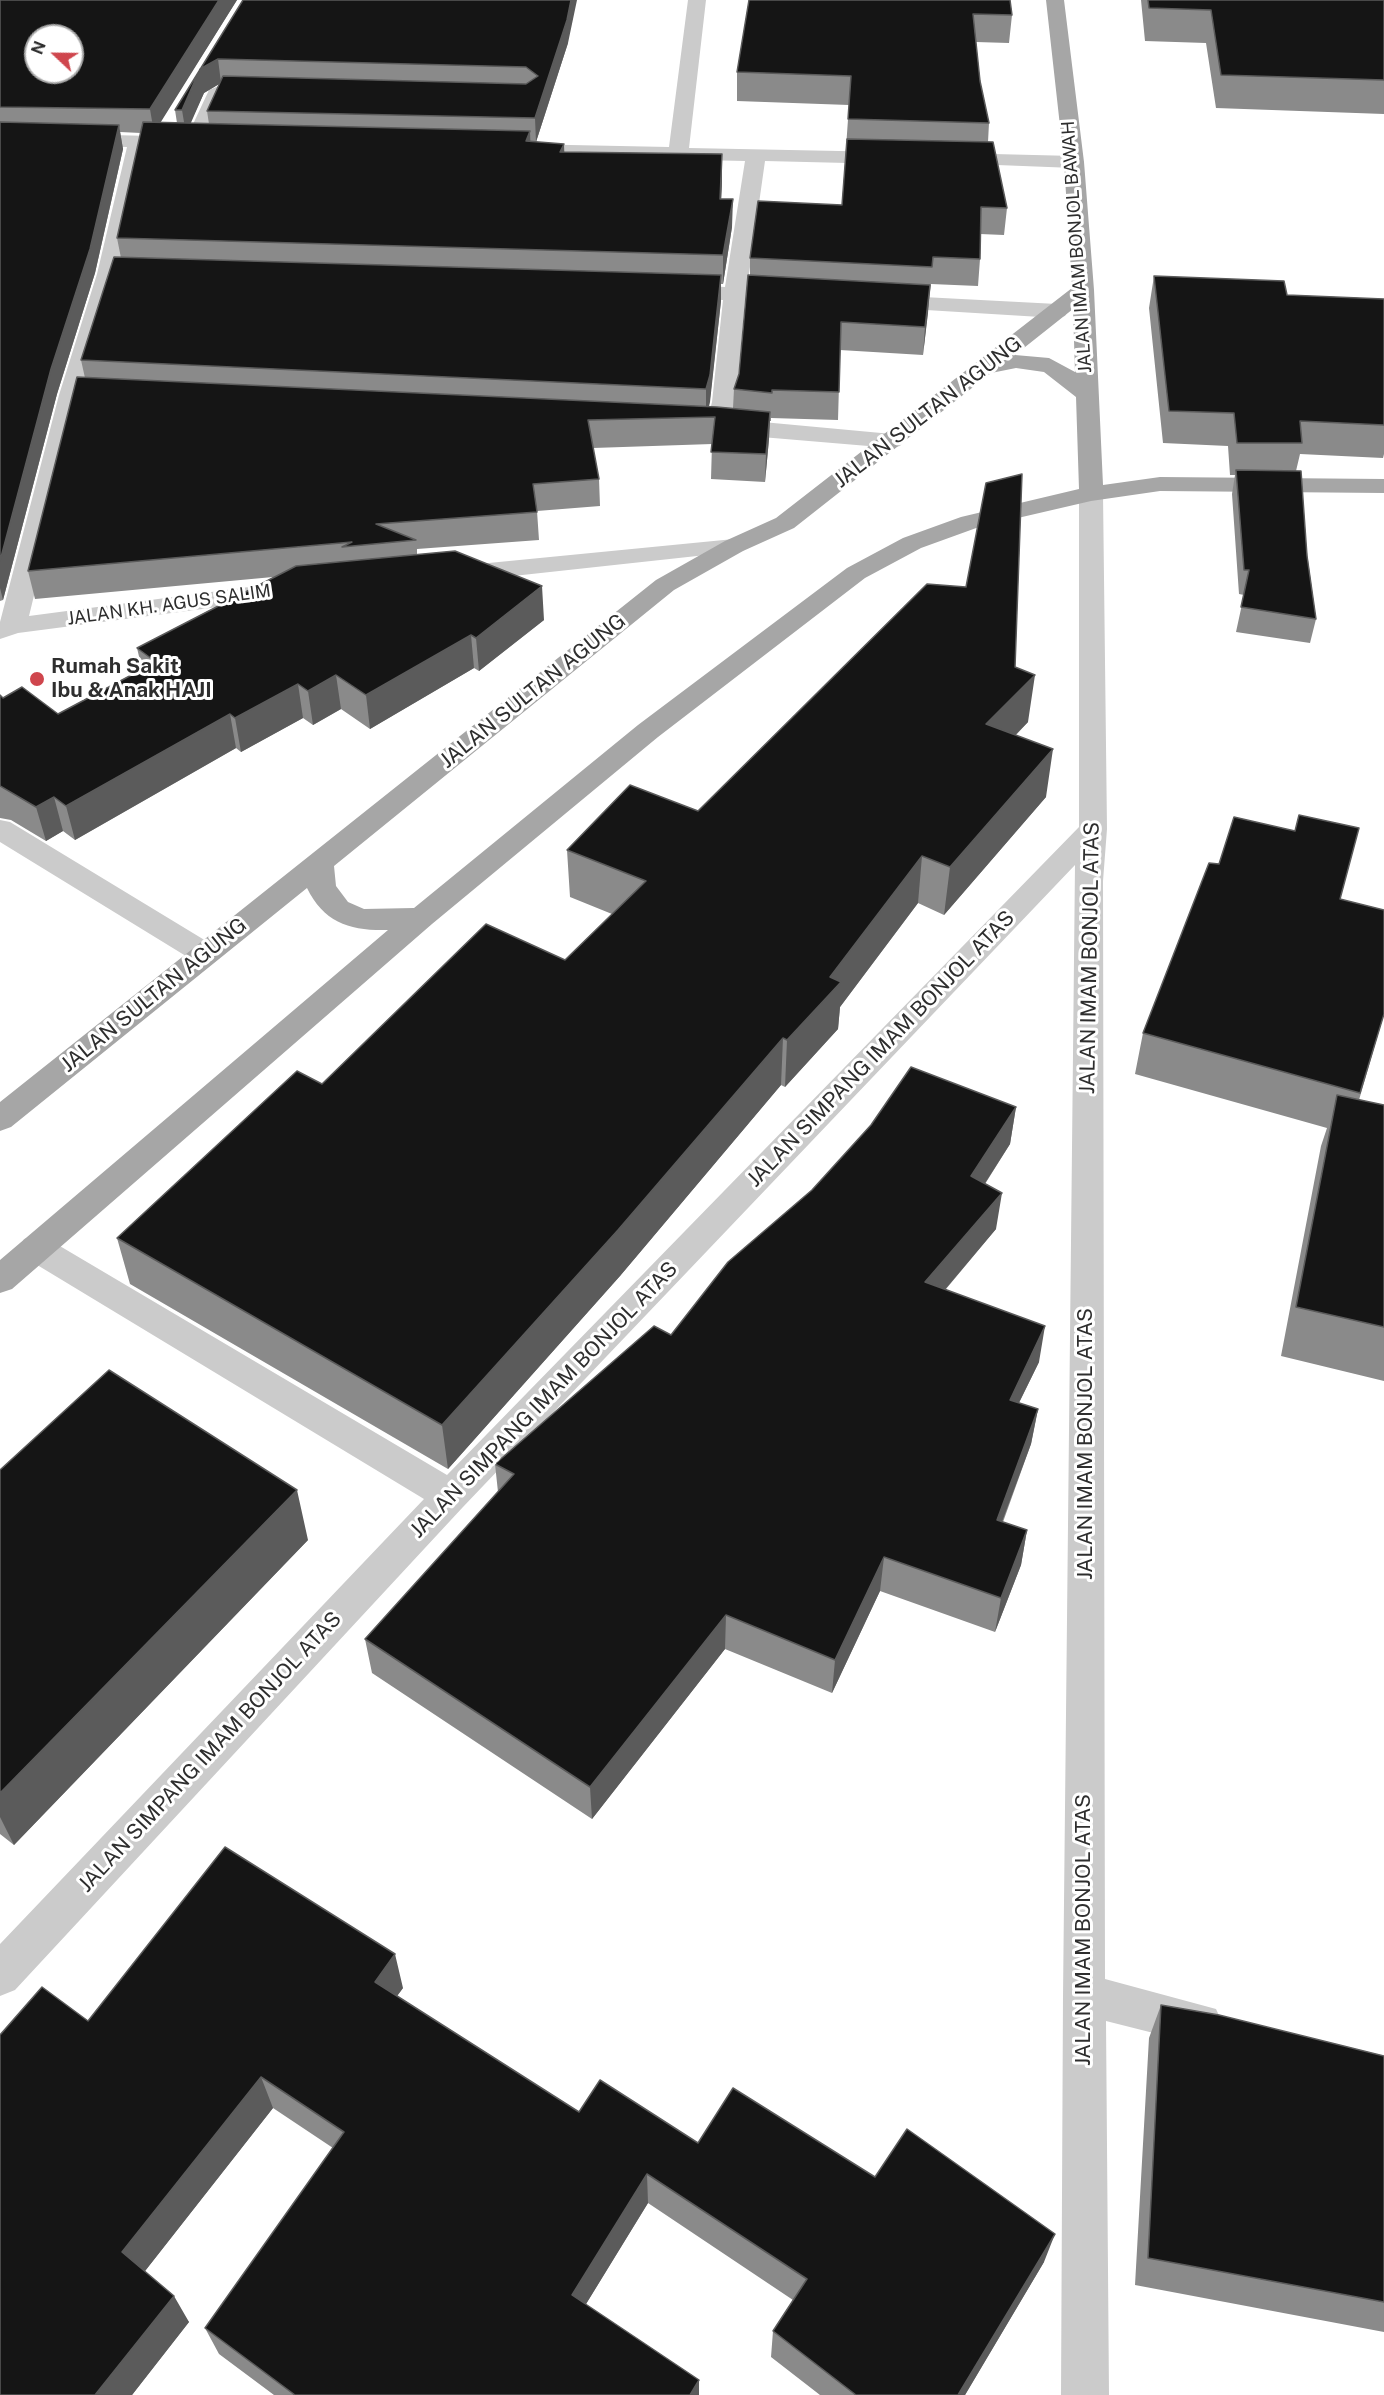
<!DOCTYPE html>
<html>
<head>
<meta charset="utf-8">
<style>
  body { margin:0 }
  #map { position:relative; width:1384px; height:2395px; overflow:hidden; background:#fff; font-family:"Public Sans",sans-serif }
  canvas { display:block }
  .north { position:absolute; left:24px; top:24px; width:60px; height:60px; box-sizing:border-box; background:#fff; border:2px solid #ababab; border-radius:50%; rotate:292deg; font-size:16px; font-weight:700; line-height:24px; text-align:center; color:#2e2e2e }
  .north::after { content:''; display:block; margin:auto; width:21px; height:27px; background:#cf464d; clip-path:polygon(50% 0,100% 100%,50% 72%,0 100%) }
</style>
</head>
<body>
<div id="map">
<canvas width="1384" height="2395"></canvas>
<div class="north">N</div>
</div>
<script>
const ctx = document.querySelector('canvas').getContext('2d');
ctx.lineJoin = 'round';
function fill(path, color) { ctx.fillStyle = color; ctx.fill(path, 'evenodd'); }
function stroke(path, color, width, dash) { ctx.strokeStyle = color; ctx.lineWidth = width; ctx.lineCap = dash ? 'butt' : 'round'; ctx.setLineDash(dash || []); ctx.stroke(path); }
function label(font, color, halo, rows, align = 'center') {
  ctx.font = font + ' "Public Sans",sans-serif'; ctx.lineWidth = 6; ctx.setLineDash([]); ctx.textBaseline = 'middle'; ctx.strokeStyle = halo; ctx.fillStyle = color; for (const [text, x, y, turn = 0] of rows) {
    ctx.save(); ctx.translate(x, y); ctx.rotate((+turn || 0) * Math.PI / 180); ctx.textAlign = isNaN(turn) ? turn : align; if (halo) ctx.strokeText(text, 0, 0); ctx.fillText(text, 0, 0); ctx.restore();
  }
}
fill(new Path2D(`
  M688 0H706L689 148 889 152 896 154 899 158 896 162 889 164 765 161 747 288 800 291 803 296 800 301H745L736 402 730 419 892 434 900 436 904 441 900 446 892 448 690 431 682 429 678 424 682 419 708 418 712 402 723 300 675 298 667 296 664 291 667 286 675 284 725 287 745 161 521 156 514 154 511 150 514 146 521 144 669 147Z
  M237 84 247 90 244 94 224 97 201 147H146L119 274 83 395 29 616 287 582 296 585 300 590 296 595 287 598 18 633 0 639V622L59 395 97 274 127 147 0 144V132L187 137 209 90 221 85Z
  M953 153 1074 156 1081 158 1084 162 1081 166 1074 168 946 163 943 159 946 155Z
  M885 295 1057 304 1065 306 1068 311 1065 316 1057 318 877 307 874 302 877 297Z
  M1091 487 1100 489 1103 494 1107 829 1103 881 1105 1979 1216 2009 1223 2024 1216 2039 1201 2045 1106 2021 1109 2395H1061L1063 1995 1075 865 463 1507 15 1990 0 1996V1944L424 1499 24 1257 19 1248 24 1239 36 1235 48 1239 447 1475 1079 827V494L1082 489Z
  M734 539 743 541 746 546 743 551 458 582 449 579 445 574 449 569 458 566Z
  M0 820 10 822 216 947 220 954 216 961 205 964 194 961 0 842Z`), '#cbcbcb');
fill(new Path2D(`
  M1046 0H1064L1084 162 1094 290 1103 485 1160 477 1384 479V493L1160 491 1091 501 979 527 921 548 865 578 658 737 432 924 12 1289 0 1293V1260L388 930C351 931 324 923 307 888L11 1127 0 1131V1102L656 580 725 541 776 518 1072 288 1064 162ZM1073 309 1075 372 1049 358 1015 355ZM1016 368 1044 372 1076 397 1079 489 961 517 903 538 847 568 638 725 414 908 364 909 348 902 336 886 334 866 674 590 743 551 794 528 991 373Z`), '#a6a6a6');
fill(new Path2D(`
  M0 0H237L160 122 177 123 175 110 243 0 568 43 536 142 565 152 722 182 721 199 732 227 723 284H721V301L709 407 733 408 734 389 739 374 750 275V258L842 205 849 105 737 101V72L749 0 1012 15 1009 43 976 42 980 81 989 123 988 142 1007 208 1004 235 980 234V259L978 286 931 284 923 355 840 350 838 420 771 418V421H770L769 439 765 482 711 479 712 444 593 448 599 479 600 506 537 511 539 540 417 549V554L544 620 479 671 474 668 370 729 341 709 313 725 303 718 241 752 236 748 75 840 63 831 46 841 11 820 0 818V695L3 698 58 714 142 669 137 648 273 577 35 599 28 571 85 378 81 360 121 258 117 238 141 133 120 132 123 149 95 273 57 394 3 600 0 601ZM219 84 207 111 209 124 190 123 204 93Z
  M1141 0H1384V114L1216 108 1206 43 1145 41Z
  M1154 276 1287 295 1384 299V454L1383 458 1300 454 1296 471 1316 619 1310 643 1236 632 1244 595 1239 594 1232 494 1235 475H1230L1228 446 1163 443 1149 308Z
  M1015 667 1028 722 1016 735 1046 797 944 915 918 903 840 1007 838 1029 785 1087 781 1085 620 1276 448 1469 130 1284 117 1238 322 1084 565 960 612 914 570 897 567 850 698 811Z
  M1340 899 1384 1014 1359 1100 1384 1105V1381L1281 1356 1321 1146 1327 1128 1135 1074 1143 1033Z
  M1016 1107 1010 1144 985 1184 996 1229 946 1289 1039 1362 1019 1403 1038 1409 1031 1444 1003 1522 1027 1530 1021 1565 995 1632 880 1591 832 1693 725 1649 592 1819 372 1673 365 1639 498 1492 495 1464 671 1335Z
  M0 1470 308 1540 14 1845 0 1834Z
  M403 1988 397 1996 579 2112 698 2143 875 2177 1044 2262 965 2395H820L771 2357 773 2331 793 2300 648 2203 586 2304 699 2395H274L219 2354 205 2328 333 2148 273 2108 145 2271 189 2322 132 2395H0L88 2021Z
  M1161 2005 1384 2056V2332L1135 2285 1149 2038Z`), '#8a8a8a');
fill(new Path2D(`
  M219 0H237L154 133 150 109Z
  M571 0H577L568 43 536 142 535 118Z
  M218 59 221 83 204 93 186 134 182 110 200 69Z
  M119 125 123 149 95 273 57 394 3 600 0 588V561L51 369Z
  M530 131 531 159 526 141Z
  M564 144 565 172 560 152Z
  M722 154V182L720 227V199Z
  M733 199 732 227 723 284V255Z
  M721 275V301L710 402 706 416V389Z
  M930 285 928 313 923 355 925 327Z
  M770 412 769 439 765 482 766 454Z
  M542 586 544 620 479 671 476 638Z
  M471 635 474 668 370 729 366 695Z
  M336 675 341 709 313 725 308 691Z
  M1035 675 1028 722 980 771 986 724Z
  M298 684 303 718 241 752 235 718Z
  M230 714 236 748 75 840 66 806Z
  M1053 749 1046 797 944 915 950 867Z
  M54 797 63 831 46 841 36 807Z
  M922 856 918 903 840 1007 838 1029 785 1087 787 1040 830 977Z
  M783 1038 781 1085 620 1276 448 1469 442 1425Z
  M1016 1107 1010 1144 966 1213 971 1176Z
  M1002 1193 996 1229 921 1318 925 1282Z
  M1045 1326 1039 1362 1003 1435 1010 1400Z
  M1038 1409 1031 1444 990 1554 997 1520Z
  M297 1490 308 1540 14 1845 0 1817V1793Z
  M1027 1530 1021 1565 995 1632 1001 1598Z
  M884 1557 880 1591 832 1693 835 1660Z
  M726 1615 725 1649 592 1819 590 1787Z
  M395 1954 403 1988 383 2015 375 1982Z
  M261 2077 273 2108 138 2280 122 2252Z
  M647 2174 648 2203 575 2322 572 2295Z
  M1055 2234 1044 2262 965 2395H958Z
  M174 2296 189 2322 132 2395H95Z
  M699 2380V2395H690Z`), '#5b5b5b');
const building = new Path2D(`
  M0 0H219L150 109 0 107ZM36 36H72V72H36Z
  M243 0H571L567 20 535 118 207 111 223 76 526 84 538 76 526 67 218 59 200 69 182 110H175Z
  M749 0H1010L1012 15 973 14 980 81 989 123 848 119 851 76 737 72Z
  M1148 0H1384V80L1221 75 1211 10 1149 8Z
  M0 122 119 125 90 249 51 369 0 561Z
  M143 122 530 131 526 141 564 144 560 152 722 154 720 199H733L723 255 117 238Z
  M847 139 993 142 1007 208 981 207 980 259 933 257 932 267 750 258 758 201 842 205Z
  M114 257 721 275 710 375 706 389 81 360Z
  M748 275 930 285 925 327 841 322 839 392 772 390V393L734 389 739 374Z
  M1154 276 1284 281 1287 295 1384 299V425L1300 421 1302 443H1237L1234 413 1169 411Z
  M77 377 717 407 770 412 766 454 711 452 715 417 588 420 599 479 533 484 537 512 376 524 416 540 342 547 352 542 28 571Z
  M1236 470 1301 471 1307 556 1316 619 1241 607 1249 570H1244Z
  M1022 474 1015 667 1035 675 986 724 1053 749 950 867 922 856 830 977 841 982 787 1040 783 1038 618 1230 442 1425 117 1238 297 1071 322 1084 486 924 565 960 646 881 567 850 630 785 698 811 927 584 966 587 986 483Z
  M455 551 542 586 476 638 471 635 366 695 336 675 308 691 298 684 235 718 230 714 66 806 54 797 36 807 0 786V695L3 698 22 687 58 714 156 662 137 648 296 566Z
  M1299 815 1359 828 1340 899 1384 910V1014L1360 1093 1143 1033 1209 863 1219 864 1234 817 1295 831Z
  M911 1067 1016 1107 971 1176 1002 1193 925 1282 1045 1326 1010 1400 1038 1409 997 1520 1027 1530 1001 1598 884 1557 835 1660 726 1615 590 1787 365 1639 514 1474 495 1464 654 1326 671 1335 728 1262 812 1190 871 1125Z
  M1337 1095 1384 1105V1327L1296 1307Z
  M109 1370 297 1490 0 1793V1470Z
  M225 1847 395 1954 375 1982 579 2112 600 2080 698 2143 733 2088 875 2177 907 2129 1055 2234 958 2395H856L773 2331 807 2279 647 2174 572 2295 699 2380 690 2395H295L205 2328 344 2132 261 2077 122 2252 174 2296 95 2395H0V2035L42 1987 88 2021Z
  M1161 2005 1219 2015 1384 2056V2302L1148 2258Z`);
fill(building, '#151515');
stroke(building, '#5b5b5b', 1.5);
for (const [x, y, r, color] of [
  [37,679,8,"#cf464d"]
]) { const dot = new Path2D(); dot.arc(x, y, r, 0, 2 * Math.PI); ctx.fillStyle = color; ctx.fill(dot); stroke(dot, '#fff', 2); }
label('18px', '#2e2e2e', '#fff', [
  ["JALAN IMAM BONJOL BAWAH",1077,247,-94],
  ["JALAN KH. AGUS SALIM",169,605,-8]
]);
label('21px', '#2e2e2e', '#fff', [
  ["JALAN SULTAN AGUNG",928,412,-38],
  ["JALAN SULTAN AGUNG",533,691,-39],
  ["JALAN IMAM BONJOL ATAS",1090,958,-89],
  ["JALAN SULTAN AGUNG",154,995,-39],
  ["JALAN SIMPANG IMAM BONJOL ATAS",881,1049,-46],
  ["JALAN SIMPANG IMAM BONJOL ATAS",544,1400,-46],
  ["JALAN IMAM BONJOL ATAS",1086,1444,-90],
  ["JALAN SIMPANG IMAM BONJOL ATAS",210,1752,-47],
  ["JALAN IMAM BONJOL ATAS",1084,1930,-90]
]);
label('bold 21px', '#2e2e2e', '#fff', [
  ["Rumah Sakit",51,667],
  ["Ibu & Anak HAJI",51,691]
], 'left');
</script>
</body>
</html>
